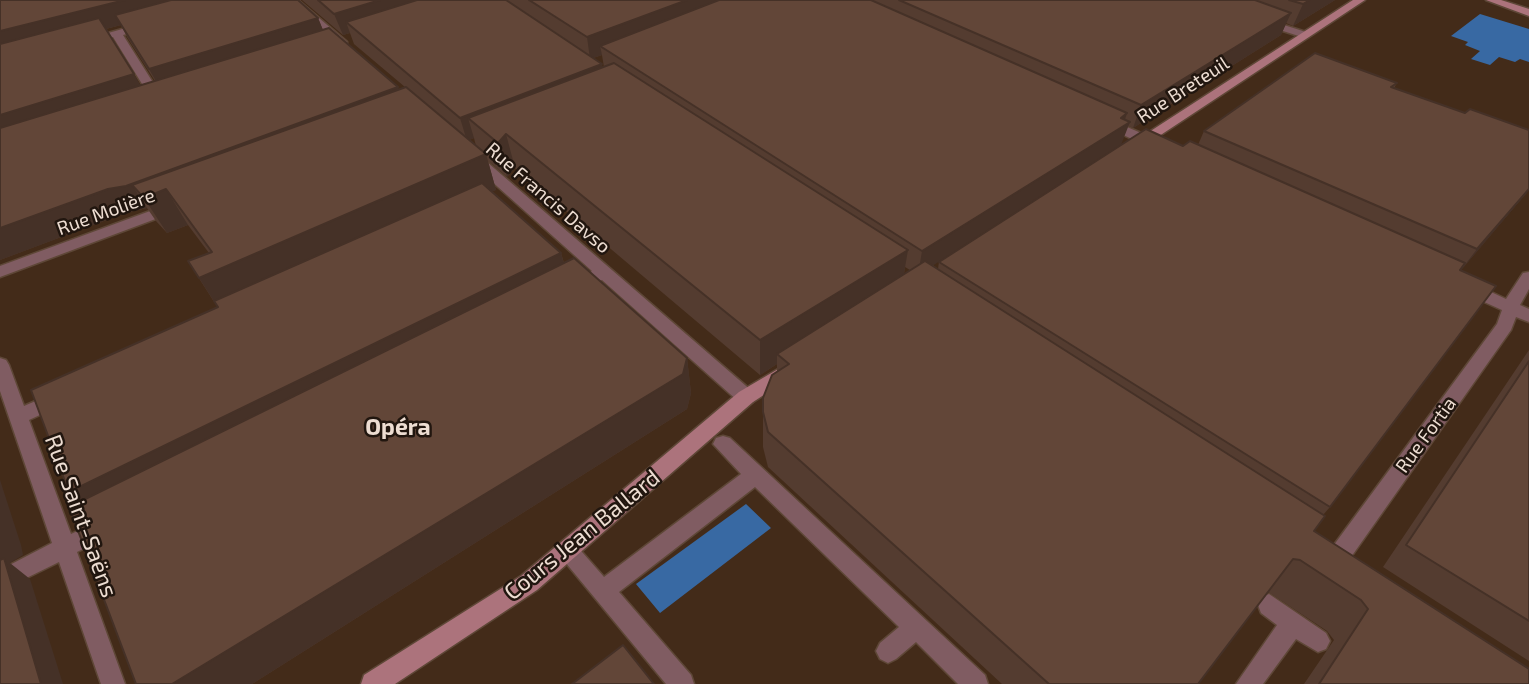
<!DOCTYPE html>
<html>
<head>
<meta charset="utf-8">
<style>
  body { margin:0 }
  canvas { display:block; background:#432b19 }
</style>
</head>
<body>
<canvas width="1529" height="684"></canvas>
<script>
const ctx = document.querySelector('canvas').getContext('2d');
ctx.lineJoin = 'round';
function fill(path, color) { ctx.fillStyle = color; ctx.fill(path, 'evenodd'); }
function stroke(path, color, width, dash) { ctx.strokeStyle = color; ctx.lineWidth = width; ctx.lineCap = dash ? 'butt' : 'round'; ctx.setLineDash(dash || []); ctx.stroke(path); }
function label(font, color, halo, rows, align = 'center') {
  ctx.font = font + ' "Exo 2",sans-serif'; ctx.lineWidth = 5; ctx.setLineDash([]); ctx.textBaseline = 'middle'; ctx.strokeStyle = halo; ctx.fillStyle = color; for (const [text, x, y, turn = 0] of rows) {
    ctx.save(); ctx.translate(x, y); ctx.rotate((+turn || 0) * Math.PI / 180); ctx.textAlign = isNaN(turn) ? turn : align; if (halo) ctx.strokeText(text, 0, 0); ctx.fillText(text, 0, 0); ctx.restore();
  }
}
fill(new Path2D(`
  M1480 14 1529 29V62L1520 59 1515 62 1499 57 1490 65 1471 59 1480 51 1465 45 1468 42 1451 36Z
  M746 504 771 528 660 613 636 584Z`), '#3869a3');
const street = new Path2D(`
  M287 0H298L347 42V46H339Z
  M1262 18 1309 33 1311 35 1305 38 1258 23V19Z
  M147 22 153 25 151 27 123 35 164 100 158 104 152 100 113 37 86 44 80 41Z
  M1106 118 1162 142 1164 145 1162 148H1152L1101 125 1099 122Z
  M475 155 480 156 753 392 755 397 753 402H739L602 280 579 291H567L565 287 567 283 592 271 470 162 468 159Z
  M172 203 179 208 177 211 0 277V266Z
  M1529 272V289L1520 305 1529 309V322L1516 317 1511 330 1344 567 1336 570 1328 567 1325 560 1328 553 1497 324 1502 310 1462 292 1460 288 1462 284H1474L1506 299 1523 273Z
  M0 358 6 360 9 365 24 406 59 391 66 393 68 398 66 403 29 420 71 534 103 519 111 521 114 528 111 535 77 552 125 684H101L59 562 0 591V570L52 543 0 391Z
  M723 436 730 438 985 675 988 684H958L916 642 896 659 888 663 880 659 876 651 880 643 899 627 755 487 619 592 691 675 694 684H666L556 551 559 544 567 541 575 544 604 577 741 474 713 444 716 438Z
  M1269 594 1326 633 1330 641 1326 649 1318 652 1296 639 1263 684H1236L1277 625 1261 613 1258 605 1261 597Z`);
const secondary = new Path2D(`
  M1353 0H1365L1141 148H1131L1129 145Z
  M1486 0H1501L1529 9V16Z
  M790 362 796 364 799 369 796 374 753 402 537 590 395 684H361L364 675 521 576 739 392Z`);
stroke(street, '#5e4737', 3);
stroke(secondary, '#5e4737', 3);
fill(street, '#805c62');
fill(secondary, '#ac737c');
fill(new Path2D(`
  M0 0 318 18 323 30 399 90 405 87 354 44 350 33 343 35 302 0H1335L1293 26 1286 23 1281 35 1133 128 1128 126 933 265 938 269 939 262 1183 146 1198 145 1204 131 1397 83 1394 88 1529 190 1461 270 1330 507 1323 515 1314 531 1529 684H1304L1334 640 1327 631 1268 592 1198 684H1002L768 467 763 447V398L777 371V364L760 375 515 168 507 177 488 161 496 190 492 191 561 253 564 263 687 358 691 393 687 409 252 684H136L79 502 69 492 218 308 188 261 209 253 188 225 167 233 156 221 147 208 125 213 0 260ZM121 25 127 37 155 81 140 85 106 29ZM602 55 604 67H603L593 58ZM474 138 476 146 469 140ZM905 267 910 270 904 274Z
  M1529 350V661L1383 567Z`), '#543c30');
fill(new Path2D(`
  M125 0H219L115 15 121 25 0 56V31Z
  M380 0H454L346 22 350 33 343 35 334 14Z
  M687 0H744L600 46 602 55 590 59 587 37Z
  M1310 0H1335L1293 26 1303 4Z
  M1291 13 1281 35 1133 128 1141 105Z
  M318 18 327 40 162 92 149 69Z
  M602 64 605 86 468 118 474 138 467 141 460 118Z
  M134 74 147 97 0 143V115Z
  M398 87 406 110 166 189 188 225 167 233 144 198 132 185 147 208 125 213 0 260V228Z
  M1127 113 1123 126 1130 122 1121 145 918 275 922 251Z
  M506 134 515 168 507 177 498 143Z
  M486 154 496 190 222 314 199 278Z
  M1529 189V190L1458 274 1477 249Z
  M908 250 902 285 777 354V364L760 375V340Z
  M561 253 568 280 96 518 69 492Z
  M687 358 691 393 687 409 252 684H172Z
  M0 480 21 545 23 555 10 563 30 579 63 684H41L0 568Z`), '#453127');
const building = new Path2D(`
  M0 0H125L0 31Z
  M171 0H298L318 18 149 69 115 15Z
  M318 0H380L334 14Z
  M417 0H506L602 64 460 118 346 22Z
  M529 0H687L587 37Z
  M719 0H871L1127 113 1121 118 1130 122 922 251 600 46Z
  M899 0H1255L1291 13 1141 105Z
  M1289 0H1310L1303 4Z
  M99 18 134 74 0 115V44Z
  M329 28 398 87 126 186 108 189 0 228V128Z
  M1315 53 1397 83 1391 87 1465 113 1470 109 1529 130V189L1477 249 1204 131Z
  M614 63 908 250 760 340 506 134 498 143 468 118Z
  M406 87 486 154 199 278 188 261 212 252 166 189 144 198 132 185Z
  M1146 129 1183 146 1190 141 1465 263 1460 270 1496 286 1330 507 939 262Z
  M482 183 561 253 69 492 31 390 218 307 214 301Z
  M574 258 687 358 683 374 172 684H136L69 507Z
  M925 261 1325 516 1314 531 1529 669V684H1319L1368 609 1361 600 1300 560 1293 559 1198 684H1049L768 432 763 412V398L772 375 789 364 777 354Z
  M1529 361V621L1406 545Z
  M4 558 41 684H0V560Z
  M623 645 654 684H572Z`);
fill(building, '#624638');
stroke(building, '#453127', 2);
label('19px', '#edddd2', '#21160f', [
  ["Rue Breteuil",1183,90,-33],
  ["Rue Francis Davso",548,198,41],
  ["Rue Molière",106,212,-20],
  ["Rue Fortia",1426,435,-54]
]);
label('bold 23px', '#edddd2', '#21160f', [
  ["Opéra",398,427]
]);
label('23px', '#edddd2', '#21160f', [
  ["Rue Saint-Saëns",81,516,70],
  ["Cours Jean Ballard",582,535,-39]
]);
</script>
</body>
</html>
